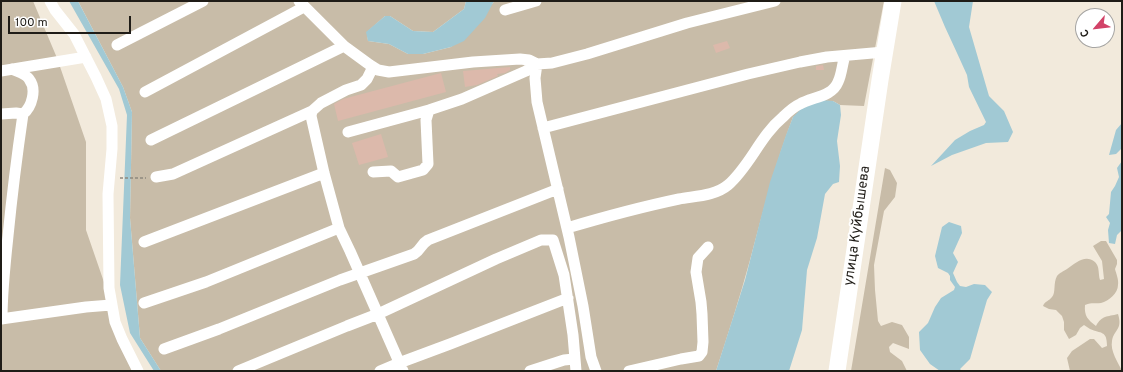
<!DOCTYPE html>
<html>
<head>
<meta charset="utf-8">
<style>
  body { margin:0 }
  #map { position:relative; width:1123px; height:372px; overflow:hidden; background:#f2eadc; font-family:Overpass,sans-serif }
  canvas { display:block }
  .frame { position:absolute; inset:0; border:2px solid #1f1c17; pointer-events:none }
  .north { position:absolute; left:1075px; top:8px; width:40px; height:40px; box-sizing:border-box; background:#fff; border:1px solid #a5a4a2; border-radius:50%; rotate:242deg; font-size:11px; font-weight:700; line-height:16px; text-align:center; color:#1f1c17 }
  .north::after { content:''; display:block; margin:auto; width:14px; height:18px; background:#d24368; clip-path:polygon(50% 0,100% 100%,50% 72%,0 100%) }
  .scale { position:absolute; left:8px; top:16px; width:123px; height:18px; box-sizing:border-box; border:2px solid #1f1c17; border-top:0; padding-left:5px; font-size:12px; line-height:14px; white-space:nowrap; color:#1f1c17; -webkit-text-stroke:3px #fff; paint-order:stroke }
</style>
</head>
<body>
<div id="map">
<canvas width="1123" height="372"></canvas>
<div class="frame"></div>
<div class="north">С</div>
<div class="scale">100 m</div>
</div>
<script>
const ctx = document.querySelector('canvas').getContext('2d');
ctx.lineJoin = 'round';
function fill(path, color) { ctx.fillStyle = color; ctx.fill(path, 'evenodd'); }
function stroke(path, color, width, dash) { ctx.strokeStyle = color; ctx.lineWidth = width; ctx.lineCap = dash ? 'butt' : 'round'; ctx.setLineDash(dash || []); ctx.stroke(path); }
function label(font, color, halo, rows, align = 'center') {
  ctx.font = font + ' Overpass,sans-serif'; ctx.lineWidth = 4; ctx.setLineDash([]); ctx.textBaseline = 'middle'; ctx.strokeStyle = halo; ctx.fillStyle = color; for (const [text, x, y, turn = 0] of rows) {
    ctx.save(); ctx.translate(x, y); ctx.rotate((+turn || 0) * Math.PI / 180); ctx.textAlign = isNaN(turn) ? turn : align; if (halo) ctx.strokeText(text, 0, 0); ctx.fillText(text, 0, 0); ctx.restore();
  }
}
fill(new Path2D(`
  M1 1H33L57 58 86 142V230L105 285 132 371H1Z
  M78 1H466L464 9 433 32 413 31 390 16H385L367 32 368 41 389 44 408 54H423L451 47 493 3 494 1H884L864 106 840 105 833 101 793 117C775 164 763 212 750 260 740 297 728 334 716 371H161L140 338 130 218 132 112 123 87Z
  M885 168 890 170 897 183 895 197 884 211 874 265 875 290 878 321 881 326 892 322 902 325 909 337V349L893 343 889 347 890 352 902 361 907 371H851Z
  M1101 241H1106L1117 260V264L1115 269C1116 273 1119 280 1118 285 1118 293 1109 301 1101 303 1094 304 1093 302 1085 305 1084 316 1088 320 1096 326 1102 315 1107 317 1118 314 1123 330 1114 329 1112 341 1110 351 1118 362 1122 371H1070L1067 358 1072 351 1090 339H1094L1102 348 1107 346C1107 330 1101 334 1090 329 1088 328 1086 326 1084 325L1080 328 1076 335 1069 339 1064 330V322L1062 316 1056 310 1049 309 1043 306C1045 301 1049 301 1052 297 1056 293 1053 283 1057 276 1059 273 1064 271 1067 269 1076 263 1085 254 1095 262 1100 267 1098 274 1100 280L1104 279 1102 261 1093 246Z`), '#c8bca8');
fill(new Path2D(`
  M69 1H78L80 5 123 87 132 112 130 218 140 338 161 371H154L130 333 120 285 127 115 119 89Z
  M466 1H494L485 18 464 41 451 47 423 54H408L389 44 368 41 366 32 385 16H390L413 31 433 32 464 9Z
  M934 1H973L969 27 989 96 1004 111 1013 132 1008 142 986 143 952 155 931 166 955 140 970 131 984 125 986 122 969 87 967 75 957 53 945 27Z
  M822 100 833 101 840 105 841 115 837 141 840 166 839 182 833 184 825 194 817 238 807 270 802 330 789 371H716L745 280 770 182 786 135 793 117 801 109Z
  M1122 123V148L1116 154 1109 155 1116 130Z
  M1122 161V230L1117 235 1115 244 1109 243 1108 230 1110 223 1106 217 1109 214 1111 192 1115 186 1119 177 1117 168Z
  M949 222 961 226 962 233 953 253 958 262 953 273 957 282 960 286 966 287 974 284 985 285 992 292 987 300 970 359 960 369 962 371H958L957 370 952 371H940L930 364 920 350 919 332 928 323 935 307 941 298 954 290 955 287 950 280V276L948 273 938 268 935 256 942 227Z`), '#a1c9d4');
fill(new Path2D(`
  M727 41 730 48 716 53 713 45Z
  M823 65 824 70H816V66Z
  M510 67V70L505 73 497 74 498 76 477 85 465 87 463 71Z
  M441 73 446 92 338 121 334 104 343 99Z
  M381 134 388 157 359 165 352 143Z`), '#dcb9ab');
stroke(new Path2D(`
  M120 178H146`), '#8d887e', 1.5, [3, 2]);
stroke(new Path2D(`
  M50 1 55 10 74 34 96 77 106 99 112 126V149L108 194 109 288 115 322 122 339 138 371
  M299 1 344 46 370 65 378 70 389 72 473 62 520 59 529 60 537 64 552 63 587 54 687 23 775 1
  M505 10 536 1
  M117 45 203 1
  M537 64 535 78 537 102 569 237 583 306 591 357 596 371
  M373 67 367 79 361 85 346 90 321 103 312 111 311 116 324 173 339 228 350 251 403 371
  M1 71 86 57
  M145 92 304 7
  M1 114 16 113 23 114
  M543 128 748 74 800 62 827 57 884 52
  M348 132 429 110 462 99 526 71 537 64
  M151 140 344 46
  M373 172 391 171 398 177 423 170 428 164 426 120 429 110
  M156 177 173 174 312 111
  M567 228C604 217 641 207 679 199 695 196 715 196 728 185 750 166 760 136 783 117 788 112 793 107 800 104 812 97 832 97 838 82 842 74 842 64 845 56
  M144 242 324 173
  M144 303 206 282 339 228
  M1 319 86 307 111 305
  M2 319C2 291 5 264 8 236 12 195 17 155 23 114 32 107 37 89 29 79 26 74 18 72 12 69
  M164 349 219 329 340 280 414 254C422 249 420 245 428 240L558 189
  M238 371 347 326 378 314 496 259 541 240H553L564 275 573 335 576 371
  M380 371 399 363 450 344 568 298
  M530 371 564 360 574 359
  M629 371 681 359 699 356 702 352 703 342 702 314 701 302 696 272 698 258 708 247`), '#fff', 11);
stroke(new Path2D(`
  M837 371 880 80 893 1`), '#fff', 17);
label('14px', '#1f1c17', '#fff', [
  ["улица Куйбышева",858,226,-82]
]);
</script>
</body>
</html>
